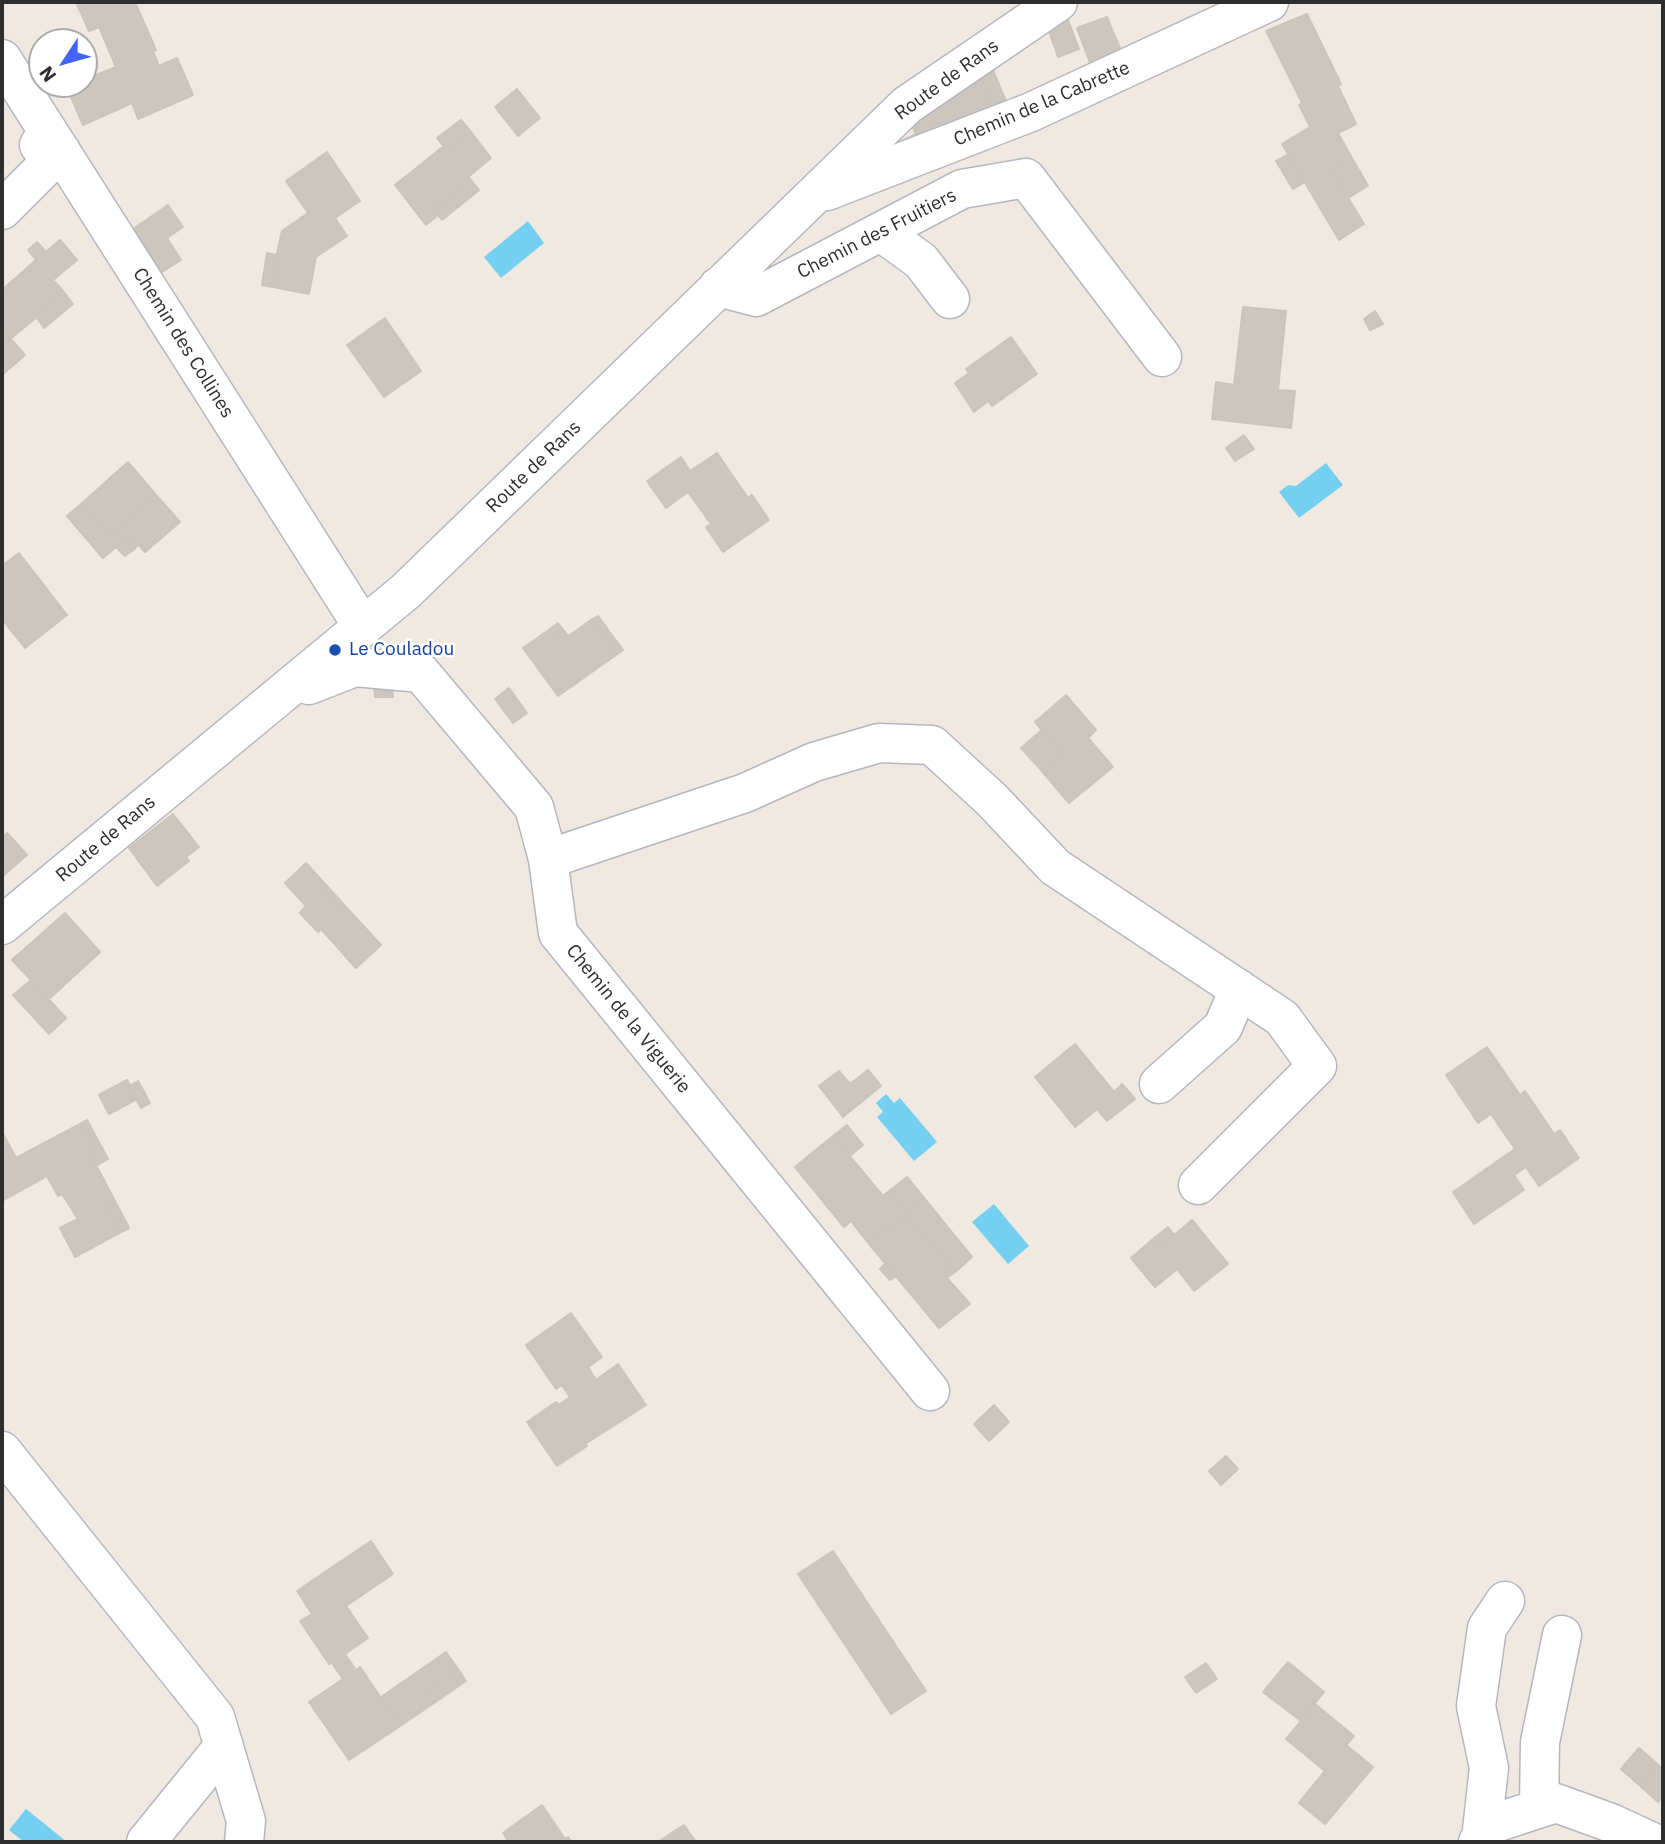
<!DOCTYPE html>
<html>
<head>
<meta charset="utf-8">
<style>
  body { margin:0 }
  #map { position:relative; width:1665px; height:1844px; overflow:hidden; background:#efe9e1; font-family:"IBM Plex Sans",sans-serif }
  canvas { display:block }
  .frame { position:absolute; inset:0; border:4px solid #2e2e2e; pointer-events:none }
  .north { position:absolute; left:28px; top:28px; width:70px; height:70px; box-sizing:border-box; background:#fff; border:2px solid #ababab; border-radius:50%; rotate:234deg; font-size:19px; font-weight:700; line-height:28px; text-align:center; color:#2e2e2e }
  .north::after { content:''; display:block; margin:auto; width:24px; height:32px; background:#4264fb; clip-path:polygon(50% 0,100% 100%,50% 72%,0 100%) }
</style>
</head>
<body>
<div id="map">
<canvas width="1665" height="1844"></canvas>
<div class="frame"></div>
<div class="north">N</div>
</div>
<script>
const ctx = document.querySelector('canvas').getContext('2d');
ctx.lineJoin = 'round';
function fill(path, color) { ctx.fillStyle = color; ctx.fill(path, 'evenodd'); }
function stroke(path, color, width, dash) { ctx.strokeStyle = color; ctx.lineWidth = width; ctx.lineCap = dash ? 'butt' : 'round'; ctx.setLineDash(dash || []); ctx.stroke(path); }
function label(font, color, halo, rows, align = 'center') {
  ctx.font = font + ' "IBM Plex Sans",sans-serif'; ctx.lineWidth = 5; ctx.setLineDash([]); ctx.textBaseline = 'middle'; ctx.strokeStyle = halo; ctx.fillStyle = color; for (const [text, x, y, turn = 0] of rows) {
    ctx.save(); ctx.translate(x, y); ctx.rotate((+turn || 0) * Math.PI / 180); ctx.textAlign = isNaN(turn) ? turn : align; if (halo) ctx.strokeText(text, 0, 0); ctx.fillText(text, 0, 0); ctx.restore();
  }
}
fill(new Path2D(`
  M528 221 544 243 501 278 484 257Z
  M1326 463 1343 485 1299 518 1279 492 1288 485 1296 486Z
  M886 1094 894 1103 900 1098 937 1142 914 1161 877 1117 883 1112 876 1103Z
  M994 1204 1029 1246 1008 1264 972 1222Z
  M26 1809 67 1842H24L9 1830Z`), '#75cff0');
const building = new Path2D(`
  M76 2H135L156 50 153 51 159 66 177 58 193 95 138 119 132 103 83 125 67 88 76 84H84V80L116 67 99 27 89 31Z
  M1307 14 1341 84 1338 86 1356 124 1338 133 1352 158 1331 170 1364 224 1339 240 1282 144 1310 127 1299 105 1302 103 1266 31Z
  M1107 17 1121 51 1095 70 1092 62 1090 63 1077 28Z
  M1068 20 1079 49 1058 57 1048 28Z
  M991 65 1009 109 995 115 978 70Z
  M981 80 995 117 908 154 902 141 916 134 911 123 943 94Z
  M517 89 540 118 518 136 495 107Z
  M461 120 471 132 448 151 437 138Z
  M471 132 491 158 468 177 471 180 434 209 438 215 426 225 395 185 444 146 448 151Z
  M327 152 360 201 335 218 347 236 316 257 309 294 278 288 280 273 273 271 282 231 308 213 286 181Z
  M1289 154 1305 182 1293 189 1276 161Z
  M1352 158 1368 186 1348 198 1331 170Z
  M471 180 479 190 442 220 434 209Z
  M168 205 183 227 167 238 181 260 162 272 133 229Z
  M60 240 77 260 53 280 63 291 35 315 36 318 10 339 2 329V290L36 260 28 250 37 242 46 252Z
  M267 253 276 255 273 271 280 273 278 288 262 285Z
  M63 291 73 304 44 328 35 315Z
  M1243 307 1286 311 1278 390 1295 391 1291 428 1212 419 1216 382 1234 385Z
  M1375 311 1383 324 1370 330 1364 319Z
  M385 318 421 371 384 397 347 345Z
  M2 329 25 355 2 375Z
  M1011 337 1037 374 992 406 988 401 974 412 955 383 969 373 966 369Z
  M1244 435 1254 449 1235 461 1226 448Z
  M717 453 748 498 752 495 769 520 723 552 706 527 711 524 688 492 666 508 647 481 681 457 690 471Z
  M128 462 156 495 109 538 80 505Z
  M156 495 180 522 145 552 129 535 123 541 132 551 125 556 116 547 103 558 67 516 80 505 109 538Z
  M129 535 138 545 132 551 123 541Z
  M19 553 67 615 25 648 2 619V566Z
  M598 616 623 650 616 655 591 620Z
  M591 620 616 655 558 696 523 648 550 629 560 642Z
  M558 623 568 636 560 642 550 629Z
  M392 684 393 697H375L374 685Z
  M509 688 527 713 513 723 495 699Z
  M1066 695 1096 730 1088 738 1113 767 1069 803 1041 770 1062 754 1035 722Z
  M1042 730 1062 754 1041 770 1021 748Z
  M173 814 199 847 186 857 189 861 157 886 129 848Z
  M7 833 27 855 3 876 2 838Z
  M306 863 328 887 322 893 339 911 345 906 381 945 356 968 321 929 318 932 300 913 306 906 285 883Z
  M328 887 345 906 339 911 322 893Z
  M65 913 100 952 49 999 12 960Z
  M31 980 66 1018 49 1034 13 995Z
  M1075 1044 1114 1092 1122 1084 1135 1099 1107 1121 1097 1109 1075 1127 1035 1077Z
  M1487 1047 1520 1095 1525 1091 1554 1134 1560 1130 1579 1158 1539 1186 1526 1167 1514 1175 1524 1190 1474 1224 1453 1192 1515 1149 1491 1114 1478 1123 1446 1075Z
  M868 1070 881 1086 843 1117 819 1086 839 1071 850 1084Z
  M127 1080 137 1099 109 1114 99 1095Z
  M138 1081 150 1103 141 1108 129 1086Z
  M87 1120 108 1159 96 1166 87 1148 91 1146 80 1124Z
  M80 1124 91 1146 87 1148 116 1203 108 1207 121 1232 75 1257 60 1228 78 1219 62 1194 58 1196 47 1176 4 1200 2 1195V1132L16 1158Z
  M847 1125 863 1145 850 1156 833 1136Z
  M833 1136 883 1196 888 1192 906 1214 869 1244 851 1221 844 1227 795 1167Z
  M907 1177 924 1198 906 1214 888 1192Z
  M924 1198 972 1257 955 1272 906 1214Z
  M116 1203 129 1228 121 1232 108 1207Z
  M906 1214 955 1272 947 1278 970 1304 939 1328 869 1244Z
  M1192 1220 1228 1264 1194 1291 1177 1269 1155 1287 1131 1258 1153 1239 1160 1247Z
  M1168 1227 1174 1235 1160 1247 1153 1239Z
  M886 1263 896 1276 890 1280 880 1269Z
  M571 1313 602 1357 588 1367 596 1380 618 1364 646 1405 585 1444 587 1446 557 1466 527 1422 556 1402 559 1405 570 1397 562 1385 556 1389 526 1345Z
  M994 1405 1009 1422 989 1441 974 1424Z
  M1226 1456 1238 1469 1221 1485 1209 1471Z
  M371 1541 393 1574 346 1606 368 1638 345 1654 356 1670 360 1667 400 1726 349 1760 309 1702 343 1679 332 1663 329 1664 300 1621 312 1614 297 1591Z
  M833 1551 926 1691 891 1714 798 1574Z
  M446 1652 456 1666 449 1671 451 1675 427 1691 434 1703 400 1726 381 1697Z
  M1288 1662 1324 1692 1301 1721 1263 1692Z
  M1206 1663 1217 1679 1196 1693 1185 1677Z
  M456 1666 466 1681 434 1703 427 1691 451 1675 449 1671Z
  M1315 1704 1354 1736 1346 1745 1373 1767 1325 1824 1299 1803 1325 1771 1286 1739Z
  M1639 1748 1656 1763 1638 1784 1621 1769Z
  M1656 1763 1663 1769V1796L1658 1802 1638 1784Z
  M542 1805 565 1839 568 1837 572 1842H509L503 1833Z
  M684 1825 696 1842H684L676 1830Z
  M676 1830 684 1842H658Z`);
fill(building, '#cbc7bf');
stroke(building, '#cbc5ba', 2);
const minor = new Path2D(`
  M2 59 363 627
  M827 191 1031 112 1269 2
  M2 210 61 151 39 145
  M881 232 921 261 950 299
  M718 287 756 297 962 189 1026 178 1162 357
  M309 685 355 667 421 673 534 807 548 859 558 933 930 1391
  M548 859 745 793 814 762 879 743 932 745 992 800 1055 867 1282 1018 1317 1066 1198 1185
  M2 925 406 591 907 105 1058 2
  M1159 1084 1223 1027 1239 989
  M2 1451 215 1717 246 1821 244 1842
  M1539 1808 1540 1742 1562 1635
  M1481 1839 1489 1768 1476 1706 1487 1628 1505 1601
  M146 1842 224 1746
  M1478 1842 1495 1823 1556 1803 1611 1823 1652 1842`);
stroke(minor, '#b4b7c1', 41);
stroke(minor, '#fff', 38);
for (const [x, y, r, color] of [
  [335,650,7,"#1a4fb4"]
]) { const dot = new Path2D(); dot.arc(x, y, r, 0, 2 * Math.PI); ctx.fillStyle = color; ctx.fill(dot); stroke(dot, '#fff', 2.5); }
label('19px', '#2e2e2e', '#fff', [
  ["Route de Rans",947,80,-36],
  ["Chemin de la Cabrette",1042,104,-23],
  ["Chemin des Fruitiers",877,234,-27],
  ["Chemin des Collines",183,343,58],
  ["Route de Rans",534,467,-44],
  ["Route de Rans",106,839,-40],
  ["Chemin de la Viguerie",628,1019,51]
]);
label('19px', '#164399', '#fff', [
  ["Le Couladou",349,650]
], 'left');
</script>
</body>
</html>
